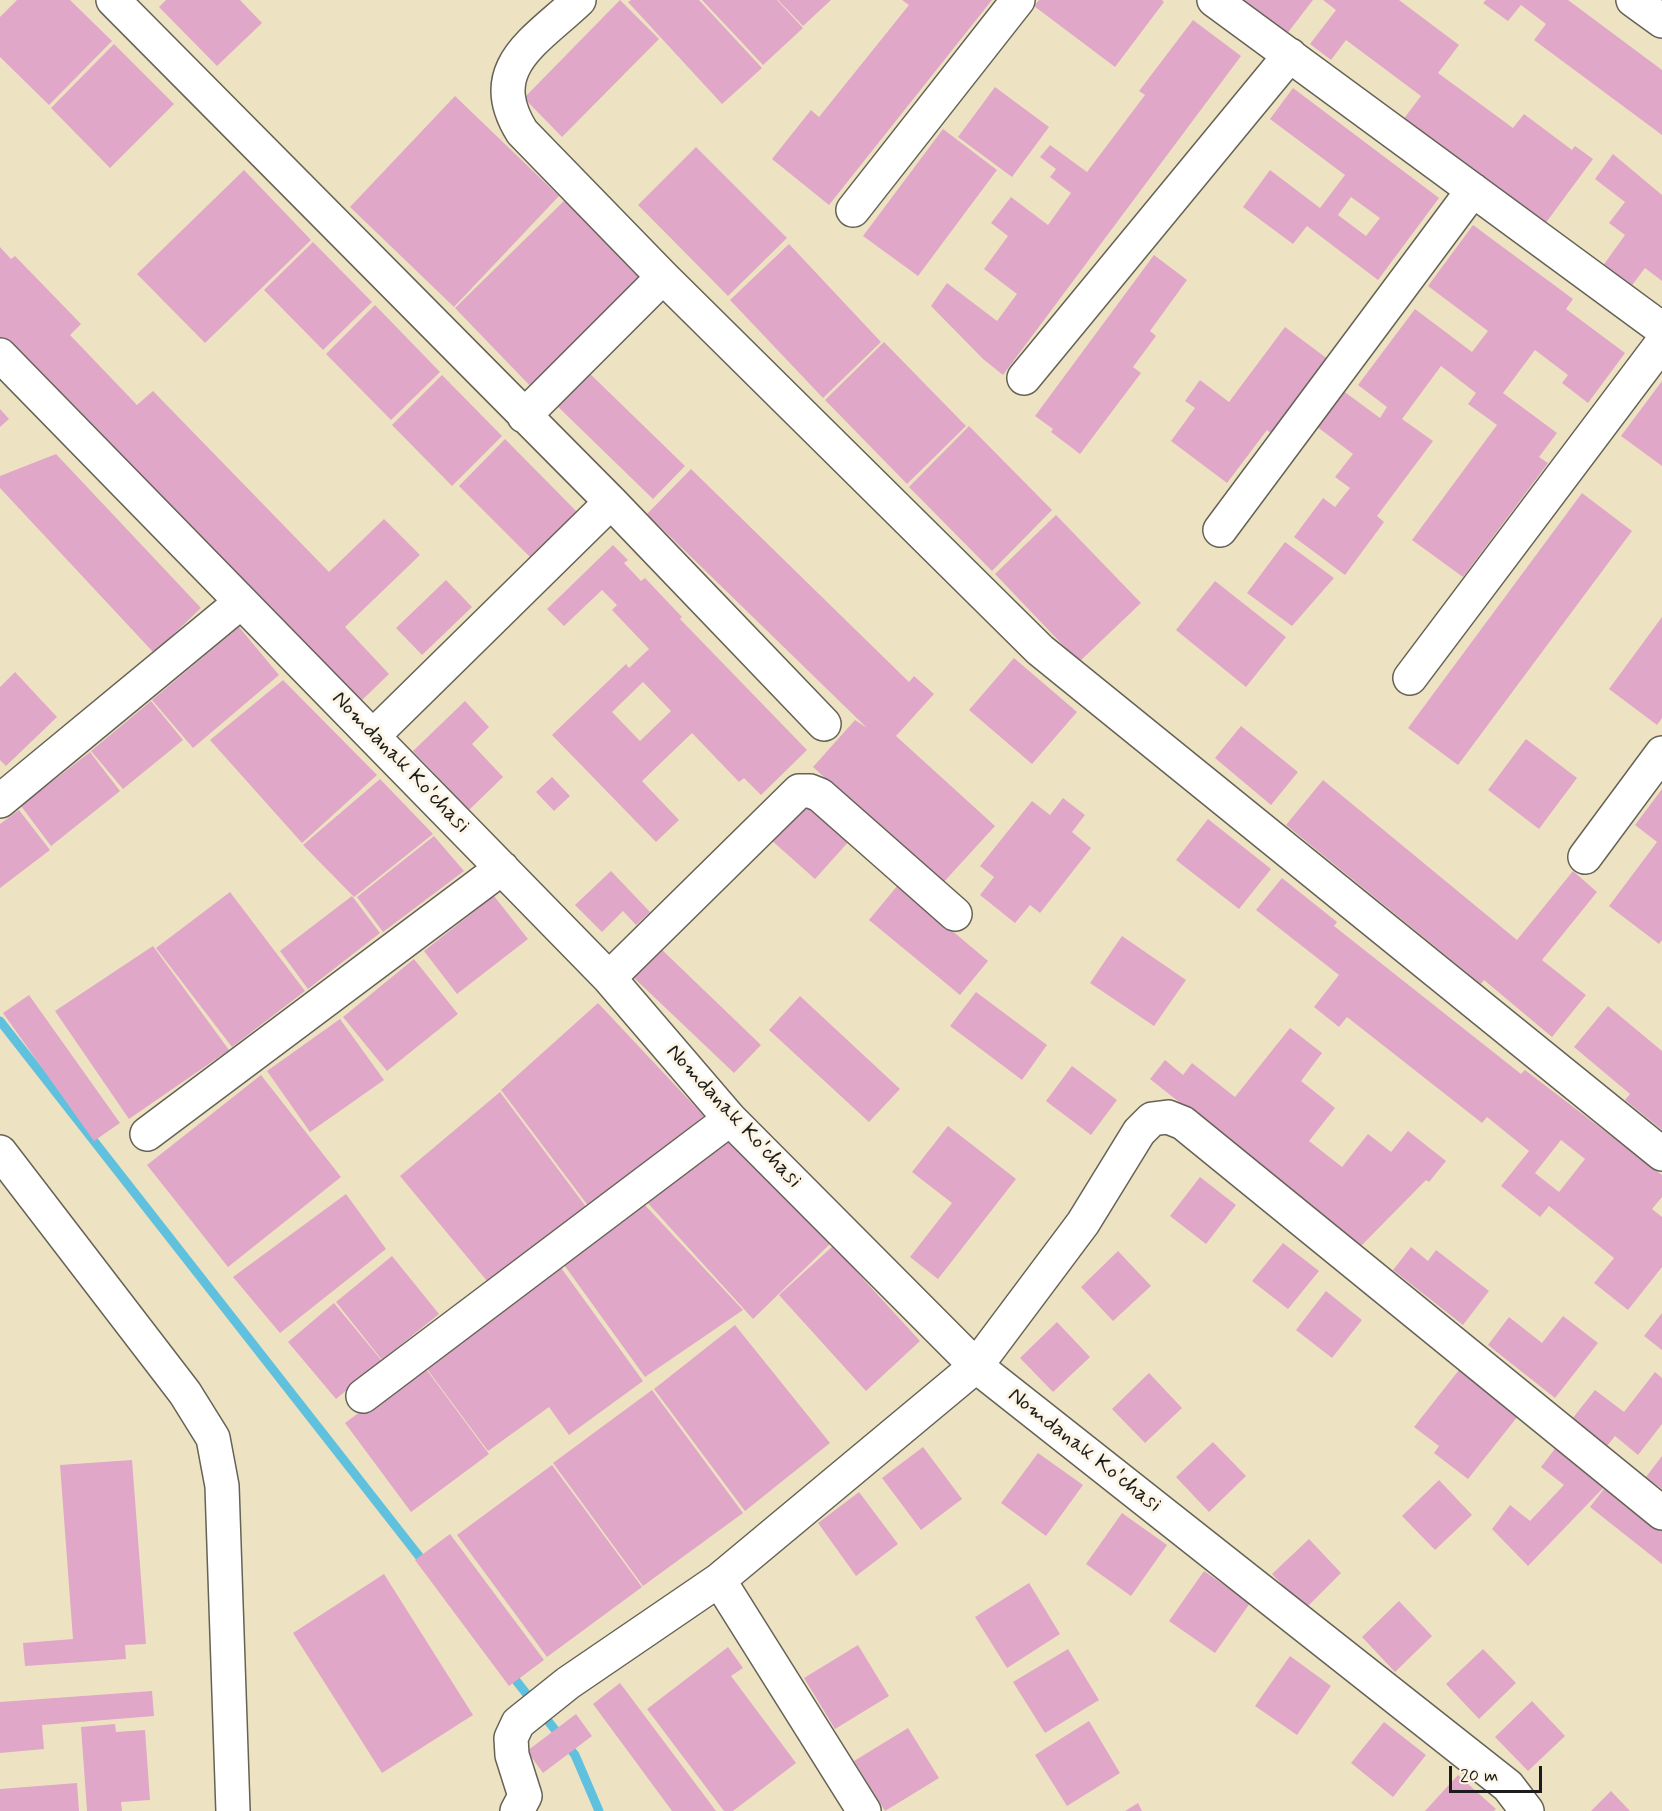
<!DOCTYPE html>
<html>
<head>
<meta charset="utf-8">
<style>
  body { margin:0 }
  #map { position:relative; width:1662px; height:1811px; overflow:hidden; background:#ede3c2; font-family:Mynerve,sans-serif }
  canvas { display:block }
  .scale { position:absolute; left:1449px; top:1766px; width:93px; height:27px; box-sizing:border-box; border:3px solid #1c1c1c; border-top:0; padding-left:8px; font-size:18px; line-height:21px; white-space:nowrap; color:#1c1c1c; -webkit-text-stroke:4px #fcf5e5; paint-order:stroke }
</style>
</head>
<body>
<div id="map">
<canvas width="1662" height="1811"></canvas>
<div class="scale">20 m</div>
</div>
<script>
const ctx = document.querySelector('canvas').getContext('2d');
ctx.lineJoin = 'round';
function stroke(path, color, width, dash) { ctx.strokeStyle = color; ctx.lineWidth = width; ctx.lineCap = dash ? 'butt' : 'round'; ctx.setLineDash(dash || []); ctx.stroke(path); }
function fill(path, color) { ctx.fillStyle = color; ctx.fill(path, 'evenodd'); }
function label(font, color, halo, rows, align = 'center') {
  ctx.font = font + ' Mynerve,sans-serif'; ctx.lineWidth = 6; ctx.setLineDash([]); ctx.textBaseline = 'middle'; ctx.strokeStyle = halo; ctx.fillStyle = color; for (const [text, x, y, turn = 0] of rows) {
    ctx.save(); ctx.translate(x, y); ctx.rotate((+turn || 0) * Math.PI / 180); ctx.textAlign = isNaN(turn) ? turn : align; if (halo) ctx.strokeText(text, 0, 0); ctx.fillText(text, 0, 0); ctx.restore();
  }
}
stroke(new Path2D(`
  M0 1021 426 1565
  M510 1673 575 1755 599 1811`), '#60c1de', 9);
fill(new Path2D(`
  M17 0H70L112 41 49 105 0 57V17Z
  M166 0H240L262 23 217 66 159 7Z
  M620 0 659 39 562 137 524 98Z
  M631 0H699L762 68 722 104 628 2Z
  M702 0H777L803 28 763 65Z
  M778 0H831L803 26Z
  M902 0H992L829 205 772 159 811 110 819 117 909 5Z
  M1039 0H1162L1164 2 1115 67 1034 6Z
  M1239 0H1313L1286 35Z
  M1323 0H1399L1459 45 1438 73 1513 128 1524 114 1572 150 1575 146 1593 159 1545 224 1402 121 1421 96 1346 40 1331 60 1310 44 1336 10Z
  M1486 0H1568L1662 70V135L1534 40 1546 24 1521 5 1508 21 1483 3Z
  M1193 20 1241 56 1003 375 983 359 931 306 947 283 997 321 1017 294 984 269 1008 236 991 223 1011 197 1048 225 1071 193 1050 177 1056 169 1040 157 1050 145 1087 172 1145 95 1139 91Z
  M114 44 174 104 110 168 51 108Z
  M995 87 1049 127 1012 177 958 137Z
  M1293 88 1439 198 1378 280 1307 226 1293 244 1243 207 1270 170 1320 208 1345 175 1270 119ZM1351 197 1380 218 1366 236 1338 215Z
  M455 96 559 196 454 307 350 207Z
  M943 129 997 170 918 276 863 236Z
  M696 147 787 238 728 296 638 205Z
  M1613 154 1662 195V281L1645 268 1630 288 1602 267 1625 235 1609 223 1625 202 1595 179Z
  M244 170 311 240 205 343 137 274Z
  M567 198 649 282 536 392 455 308Z
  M1473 225 1573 299 1566 309 1625 353 1588 403 1562 383 1568 375 1535 350 1503 393 1557 433 1539 457 1548 463 1463 577 1412 540 1497 425 1468 404 1476 393 1441 366 1402 419 1433 441 1377 516 1384 522 1345 575 1294 537 1323 498 1335 507 1350 488 1335 477 1353 454 1316 426 1342 390 1380 418 1387 407 1358 385 1415 309 1472 352 1488 331 1428 286Z
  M313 242 372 302 323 350 264 290Z
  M789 244 881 342 823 398 730 300Z
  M0 247 11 259 15 256 81 324 70 335 137 405 153 391 329 572 384 519 420 555 345 627 389 674 359 703 163 507 0 338Z
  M1154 255 1187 280 1150 331 1156 336 1133 367 1141 373 1080 454 1051 432 1053 429 1035 416Z
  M375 305 440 372 391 420 326 354Z
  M1285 327 1329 360 1273 435 1267 430 1227 483 1171 441 1195 408 1185 401 1200 380 1229 402Z
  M884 342 966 426 907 484 825 400Z
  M583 367 685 466 653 499 551 400Z
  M442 375 502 436 452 486 392 425Z
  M1662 381V466L1621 436Z
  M0 409 9 419 0 427Z
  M969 426 1052 510 992 571 909 487Z
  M505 439 585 520 539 566 459 486Z
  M56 454 201 608 154 653 0 488V476Z
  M691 469 909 682 914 676 934 694 896 736 995 826 942 884 813 767 855 720 867 728 647 514Z
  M1582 493 1632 531 1458 765 1408 728Z
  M1056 515 1141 603 1079 662 995 574Z
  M1285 542 1334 578 1292 626 1247 593Z
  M613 545 628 560 624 563 641 581 645 578 682 617 680 619 807 750 761 795 744 778 739 782 692 733 642 781 679 820 656 842 552 735 626 664 629 668 649 649 612 610 617 605 602 590 564 626 547 609ZM643 682 671 711 640 741 612 712Z
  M446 580 472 607 422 655 396 628Z
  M1215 581 1286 637 1246 687 1176 630Z
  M1662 617V718L1657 725 1609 689Z
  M239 627 279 675 193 748 152 700Z
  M1014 658 1077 712 1032 764 969 710Z
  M15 672 57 717 6 766 0 760V687Z
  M283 680 377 775 302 843 210 740Z
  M151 701 183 740 123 789 91 751Z
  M465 701 489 727 472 744 503 777 469 810 413 751Z
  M1241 726 1298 772 1271 805 1215 758Z
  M1526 739 1577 778 1539 829 1488 790Z
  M90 752 120 791 51 846 21 806Z
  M552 777 570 796 554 811 536 792Z
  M380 779 433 834 354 897 303 845Z
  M1323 780 1517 940 1573 871 1597 892 1542 960 1586 995 1552 1037 1484 980 1481 984 1286 825Z
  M1662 789V940L1659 944 1609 906 1657 842 1635 825Z
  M1063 798 1085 815 1072 832 1091 848 1040 913 1030 905 1015 923 980 895 994 877 980 866 1032 801 1050 815Z
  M805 799 851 839 815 879 770 839Z
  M19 810 50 850 0 888V824Z
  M1208 819 1271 869 1239 909 1176 860Z
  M434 836 464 871 383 932 357 897Z
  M611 871 650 912 636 925 623 911 602 932 575 905Z
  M1282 878 1337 922 1334 926 1521 1074 1525 1070 1662 1175V1197L1652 1209 1662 1217V1267L1628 1310 1594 1283 1614 1258 1549 1206 1540 1217 1501 1186 1529 1151 1487 1117 1482 1123 1347 1017 1339 1027 1314 1007 1339 975 1256 910ZM1561 1140 1585 1159 1559 1192 1535 1173Z
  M898 885 988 961 960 995 869 920Z
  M230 892 305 991 232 1047 156 948Z
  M352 896 380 933 308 989 280 951Z
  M494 896 528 939 457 994 424 951Z
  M1122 936 1186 980 1154 1026 1090 983Z
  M153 946 229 1050 129 1119 55 1011Z
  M658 946 761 1045 734 1073 631 975Z
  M414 959 458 1014 387 1071 343 1017Z
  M976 992 1047 1045 1022 1080 950 1026Z
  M29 995 120 1123 94 1141 3 1013Z
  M800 996 900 1089 869 1122 769 1030Z
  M598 1003 704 1116 589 1207 501 1090Z
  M1608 1006 1662 1051V1130L1625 1100 1630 1094 1574 1047Z
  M340 1019 384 1080 310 1132 267 1071Z
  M1290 1028 1322 1053 1301 1081 1335 1108 1309 1141 1342 1167 1368 1134 1391 1152 1408 1131 1446 1161 1429 1182 1426 1180 1361 1246 1150 1079 1165 1060 1183 1075 1192 1063 1235 1097Z
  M1072 1066 1117 1100 1091 1135 1046 1101Z
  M261 1075 341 1177 228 1267 147 1165Z
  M500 1092 587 1208 487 1281 400 1176Z
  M948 1126 1016 1179 938 1279 910 1257 952 1203 912 1172Z
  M732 1139 831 1243 753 1319 646 1201Z
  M1200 1177 1236 1205 1206 1244 1170 1216Z
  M346 1194 386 1249 280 1333 233 1277Z
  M643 1203 743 1310 645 1377 562 1262Z
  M1283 1243 1319 1271 1288 1309 1252 1281Z
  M833 1246 920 1341 866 1391 779 1295Z
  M1411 1247 1428 1261 1436 1250 1489 1291 1463 1325 1393 1270Z
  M1118 1251 1151 1286 1113 1321 1081 1287Z
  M392 1256 439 1314 382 1360 336 1302Z
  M559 1265 643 1381 569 1435 549 1407 488 1451 424 1365Z
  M1326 1291 1362 1320 1332 1358 1296 1330Z
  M334 1303 382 1361 336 1399 288 1342Z
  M1662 1313V1350L1644 1336Z
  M1563 1316 1598 1343 1555 1398 1488 1345 1509 1317 1542 1343Z
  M1057 1322 1090 1357 1053 1392 1020 1358Z
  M735 1325 830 1443 745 1511 654 1389Z
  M423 1365 489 1454 411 1512 345 1423Z
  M1459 1370 1518 1416 1468 1479 1434 1453 1439 1446 1414 1427Z
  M1655 1372 1662 1378V1424L1638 1455 1615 1436 1607 1446 1572 1419 1595 1390 1624 1412Z
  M1149 1373 1182 1408 1145 1443 1112 1409Z
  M652 1390 743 1513 643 1586 553 1463Z
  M1213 1442 1246 1476 1209 1512 1176 1477Z
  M1557 1446 1606 1485 1528 1566 1492 1529 1510 1505 1530 1521 1564 1485 1541 1467Z
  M923 1447 962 1499 921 1530 882 1478Z
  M1038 1453 1083 1485 1046 1536 1001 1503Z
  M1662 1456V1489L1646 1477Z
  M132 1460 146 1644 125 1645 126 1659 25 1666 23 1643 73 1639 60 1465Z
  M552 1465 642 1587 547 1657 457 1535Z
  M1439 1480 1472 1515 1435 1550 1402 1516Z
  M1607 1485 1662 1529V1564L1590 1507Z
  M859 1492 898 1544 856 1576 818 1523Z
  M1122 1513 1167 1545 1131 1596 1086 1564Z
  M450 1534 544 1660 509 1686 415 1560Z
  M1309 1539 1341 1573 1305 1609 1272 1574Z
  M1204 1571 1250 1603 1215 1653 1169 1621Z
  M384 1574 473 1715 382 1773 293 1633Z
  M1029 1583 1060 1634 1007 1668 975 1617Z
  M1399 1601 1432 1636 1395 1672 1362 1637Z
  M858 1645 889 1696 835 1729 804 1678Z
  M728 1647 743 1668 731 1676 796 1763 733 1811H724L647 1709Z
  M1068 1649 1099 1700 1045 1733 1013 1682Z
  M1483 1649 1516 1683 1479 1719 1446 1684Z
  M1290 1656 1331 1686 1297 1735 1255 1706Z
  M620 1683 716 1811H672L593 1704Z
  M152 1691 154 1716 42 1725 44 1749 0 1753V1702Z
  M1532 1701 1565 1736 1528 1771 1495 1737Z
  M576 1714 592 1736 543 1773 527 1751Z
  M1089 1721 1120 1773 1067 1806 1035 1755Z
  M1384 1722 1426 1755 1393 1797 1351 1763Z
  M115 1724 116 1732 145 1730 150 1800 121 1802 122 1811H87L81 1727Z
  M908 1728 939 1778 885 1811 854 1761Z
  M1458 1775 1496 1809 1494 1811H1425Z
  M77 1783 79 1811H0V1789Z
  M1611 1791 1630 1811H1591Z
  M1138 1803 1142 1811H1125Z`), '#e1a7c8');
const minor = new Path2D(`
  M113 0 611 502 824 724
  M579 0C536 41 482 68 522 132L663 277 1040 650 1662 1154
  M1214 0 1662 329
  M1633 0 1662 21
  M853 210 1018 0
  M0 355 609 978 730 1119 976 1366 1508 1786 1527 1811
  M1024 378 1290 55
  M524 416 663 277
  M1220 530 1473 190
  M1410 678 1662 343
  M373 736 611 502
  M0 801 241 602
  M1585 857 1662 753
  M609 978 799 791H810L820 795 955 914
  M147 1134 502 868
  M0 1152 185 1393 213 1438 222 1486 233 1811
  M363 1396 730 1119
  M719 1580 864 1811
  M517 1811 525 1796 512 1755 511 1738 518 1723 568 1683 719 1580 976 1366 1083 1223 1139 1132 1152 1119 1168 1117 1183 1123 1662 1513`);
stroke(minor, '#656256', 36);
stroke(minor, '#fff', 33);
label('22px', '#1c1c1c', '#fcf5e5', [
  ["Nomdanak Ko'chasi",400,763,46],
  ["Nomdanak Ko'chasi",733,1117,47],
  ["Nomdanak Ko'chasi",1084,1451,38]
]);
</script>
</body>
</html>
